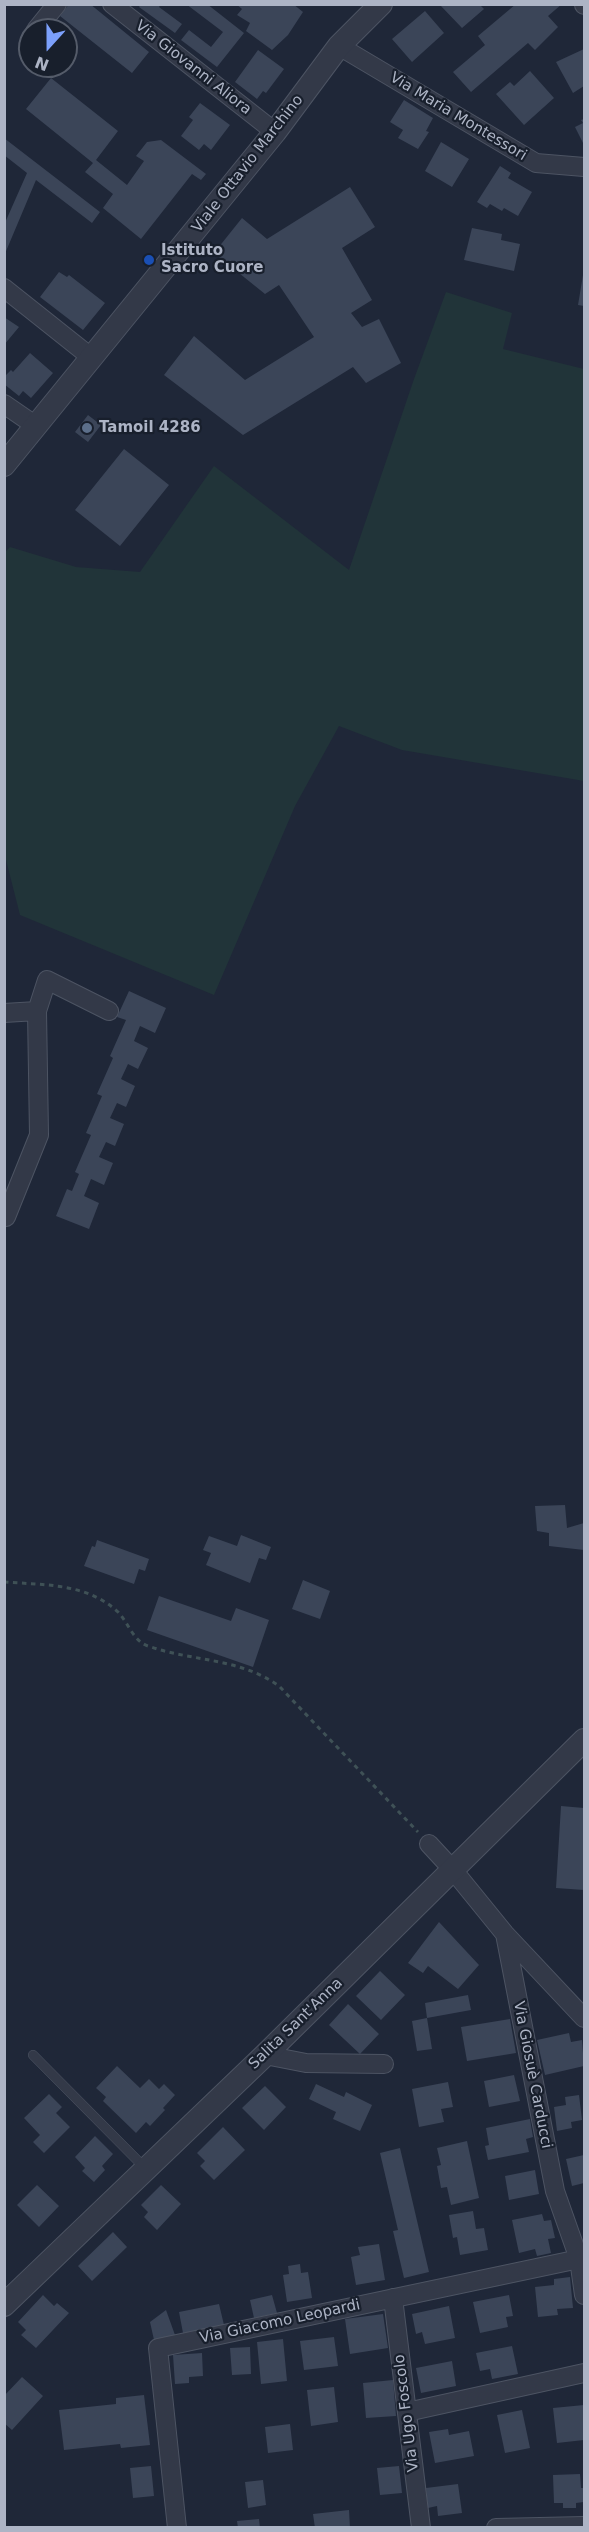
<!DOCTYPE html>
<html>
<head>
<meta charset="utf-8">
<style>
  body { margin:0 }
  #map { position:relative; width:589px; height:2532px; overflow:hidden; background:#1f2738; font-family:"DejaVu Sans",sans-serif }
  canvas { display:block }
  .frame { position:absolute; inset:0; border:6px solid #adb4c5; pointer-events:none }
  .north { position:absolute; left:18px; top:18px; width:60px; height:60px; box-sizing:border-box; background:#181f2c; border:2px solid #545b69; border-radius:50%; rotate:201deg; font-size:16px; font-weight:700; line-height:24px; text-align:center; color:#adb4c5 }
  .north::after { content:''; display:block; margin:auto; width:21px; height:27px; background:#7ca0fb; clip-path:polygon(50% 0,100% 100%,50% 72%,0 100%) }
</style>
</head>
<body>
<div id="map">
<canvas width="589" height="2532"></canvas>
<div class="frame"></div>
<div class="north">N</div>
</div>
<script>
const ctx = document.querySelector('canvas').getContext('2d');
ctx.lineJoin = 'round';
function fill(path, color) { ctx.fillStyle = color; ctx.fill(path, 'evenodd'); }
function stroke(path, color, width, dash) { ctx.strokeStyle = color; ctx.lineWidth = width; ctx.lineCap = dash ? 'butt' : 'round'; ctx.setLineDash(dash || []); ctx.stroke(path); }
function label(font, color, halo, rows, align = 'center') {
  ctx.font = font + ' "DejaVu Sans",sans-serif'; ctx.lineWidth = 4.5; ctx.setLineDash([]); ctx.textBaseline = 'middle'; ctx.strokeStyle = halo; ctx.fillStyle = color; for (const [text, x, y, turn = 0] of rows) {
    ctx.save(); ctx.translate(x, y); ctx.rotate((+turn || 0) * Math.PI / 180); ctx.textAlign = isNaN(turn) ? turn : align; if (halo) ctx.strokeText(text, 0, 0); ctx.fillText(text, 0, 0); ctx.restore();
  }
}
fill(new Path2D(`
  M446 292 512 313 503 349 584 369V781L402 750 339 726 295 806 214 995 20 915 5 856V552L10 547 76 567 140 572 214 466 349 570 414 379Z`), '#213439');
fill(new Path2D(`
  M69 4H90L149 52 132 73 60 16Z
  M141 4H161L159 7 182 24 175 33 139 7Z
  M186 4H207L244 33 217 67 181 40 189 30 211 47 223 32Z
  M236 4H293L303 12 288 35 272 50 246 31 250 23 237 15 242 9Z
  M516 4H562L548 16 558 27 535 50 528 43 471 92 453 72 485 45 478 36Z
  M440 5H480L484 9 462 28Z
  M425 11 444 33 412 62 392 39Z
  M584 49V86L573 93 556 62Z
  M258 50 284 69 266 93 263 91 257 99 235 82Z
  M530 71 554 98 524 125 496 94 510 82 514 86Z
  M51 78 118 131 96 160 127 185 144 161 136 156 147 142 161 140 206 174 201 180 192 174 141 239 103 208 113 194 85 172 93 163 26 109Z
  M404 100 433 118 426 131 429 132 418 149 398 138 403 130 390 122Z
  M200 103 230 125 211 150 204 144 199 150 181 136 193 120 189 117Z
  M584 119V145L575 127 583 123 581 120Z
  M4 138 100 212 92 223 36 180 4 256V225L27 173 4 155Z
  M441 142 469 159 452 187 425 171Z
  M500 166 511 173 508 178 532 192 518 216 504 208 502 211 490 204 487 208 477 202Z
  M350 187 375 227 342 248 372 300 351 313 362 327 379 319 401 363 366 383 353 367 243 435 164 375 194 336 245 380 314 337 279 285 265 294 214 253 242 218 267 239Z
  M472 228 502 234 501 240 520 244 514 271 464 260Z
  M59 272 67 277 69 275 105 303 83 330 40 297Z
  M583 275H584V306L578 305Z
  M4 317 19 327 4 345Z
  M30 353 53 373 31 398 23 391 19 396 4 384V377L11 370 13 372Z
  M88 415 101 425 88 442 75 432Z
  M124 449 169 485 120 546 75 510Z
  M129 991 166 1008 155 1033 140 1026 134 1041 148 1048 138 1069 128 1064 121 1079 135 1086 126 1107 117 1103 110 1118 124 1124 115 1146 106 1142 99 1157 113 1163 104 1185 91 1179 84 1196 99 1203 89 1229 56 1216 67 1189 72 1191 79 1174 75 1172 91 1135 86 1133 102 1096 97 1094 113 1058 110 1056 126 1020 117 1017Z
  M565 1505 567 1528 584 1523V1550L549 1546V1533L537 1531 535 1506Z
  M241 1535 271 1547 266 1560 259 1558 250 1583 206 1565 211 1553 203 1550 209 1536 237 1546Z
  M97 1540 149 1559 145 1571 139 1569 134 1584 84 1566 92 1546 95 1547Z
  M303 1580 330 1591 320 1619 292 1609Z
  M159 1596 231 1621 236 1608 269 1620 253 1667 147 1630Z
  M561 1806 584 1808V1890L556 1888Z
  M439 1922 479 1965 458 1989 428 1966 423 1973 408 1963Z
  M380 1971 405 1995 381 2020 356 1996Z
  M468 1995 471 2010 427 2018 425 2003Z
  M348 2004 379 2034 360 2054 329 2025Z
  M427 2018 432 2049 417 2051 412 2021Z
  M510 2019 516 2053 467 2061 461 2027Z
  M569 2033 571 2042 582 2040 584 2066 545 2075 537 2040Z
  M117 2066 140 2088 149 2079 159 2089 164 2084 175 2095 163 2108 165 2110 150 2126 146 2122 136 2133 103 2101 106 2097 96 2088Z
  M514 2075 520 2101 489 2107 484 2081Z
  M448 2082 453 2107 441 2109 444 2122 419 2127 412 2089Z
  M316 2084 344 2097 346 2092 372 2105 360 2131 333 2119 336 2112 309 2099Z
  M265 2086 286 2107 264 2130 242 2108Z
  M49 2094 62 2107 56 2113 70 2127 44 2153 33 2142 40 2135 24 2118Z
  M579 2095 582 2120 571 2122 572 2128 557 2131 554 2107 566 2105 565 2097Z
  M530 2119 533 2137 526 2139 529 2152 488 2160 485 2146 489 2145 486 2128Z
  M223 2127 245 2150 214 2180 200 2166 205 2161 197 2153Z
  M95 2136 113 2154 102 2166 105 2170 94 2182 82 2171 85 2168 75 2157Z
  M467 2141 479 2198 451 2205 447 2187 441 2188 437 2166 441 2165 437 2148Z
  M400 2148 429 2272 404 2278 393 2231 398 2230 380 2153Z
  M584 2155V2183L572 2186 566 2159Z
  M535 2170 539 2194 509 2200 505 2176Z
  M37 2185 59 2206 39 2227 17 2205Z
  M161 2185 181 2204 157 2230 144 2217 148 2212 141 2205Z
  M473 2211 476 2229 484 2228 488 2250 460 2255 457 2237 453 2238 449 2215Z
  M542 2214 544 2221 551 2220 555 2238 548 2239 551 2253 537 2256 535 2249 519 2253 512 2220Z
  M113 2232 127 2247 92 2281 78 2266Z
  M379 2244 385 2280 356 2285 351 2257 360 2255 358 2247Z
  M300 2264 301 2273 308 2272 312 2298 287 2302 283 2275 289 2274 288 2266Z
  M570 2277 573 2308 557 2309 558 2315 538 2317 535 2287 554 2285V2279Z
  M43 2295 54 2306 57 2303 69 2313 36 2348 21 2335 26 2330 18 2322Z
  M272 2295 277 2313 254 2318 250 2300Z
  M509 2295 513 2316 506 2317 508 2327 480 2333 473 2302Z
  M219 2304 224 2325 183 2333 179 2312Z
  M449 2306 455 2338 425 2344 422 2332 416 2334 412 2314Z
  M166 2310 175 2335 154 2340 150 2322Z
  M383 2314 388 2348 350 2354 345 2319Z
  M334 2337 338 2366 304 2370 300 2341Z
  M283 2339 287 2381 261 2384 257 2342Z
  M512 2346 518 2374 492 2379 490 2369 480 2371 476 2353Z
  M250 2347 251 2374 232 2375 230 2348Z
  M202 2353 203 2376 189 2377V2383L175 2384 173 2355Z
  M452 2361 456 2386 421 2393 416 2368Z
  M22 2377 43 2396 12 2430 4 2423V2396Z
  M393 2380 396 2416 366 2418 363 2383Z
  M334 2387 338 2422 311 2426 307 2390Z
  M144 2395 150 2445 121 2448 120 2444 64 2450 59 2410 116 2404V2398Z
  M584 2405V2440L557 2443 553 2408Z
  M522 2410 530 2448 505 2453 497 2415Z
  M290 2424 293 2450 268 2453 265 2427Z
  M448 2429 449 2435 469 2431 474 2456 435 2463 429 2432Z
  M151 2466 154 2496 133 2498 130 2468Z
  M399 2466 402 2493 380 2495 377 2468Z
  M580 2474 581 2488H584V2502L576 2503V2508H563V2503H554L553 2475Z
  M263 2480 266 2505 248 2508 245 2482Z
  M458 2484 462 2513 438 2516 437 2506 428 2508 426 2488Z
  M349 2510 350 2528H315L313 2514Z
  M259 2519 260 2528H238L237 2521Z`), '#3b4558');
const service = new Path2D(`
  M33 2055 146 2169`);
const minor = new Path2D(`
  M112 4 275 132
  M584 4V5
  M36 30 57 4
  M339 46 536 163 584 167
  M4 288 92 358
  M4 404 36 426
  M4 1013 37 1011
  M6 1217 39 1135 37 1011 47 980 109 1011
  M429 1844 453 1870 505 1934 584 2018
  M505 1934 555 2191 579 2259 584 2295
  M265 2055 306 2063 384 2064
  M393 2298 421 2528
  M407 2412 584 2373
  M177 2528 158 2348 579 2259
  M496 2528 584 2526`);
const tertiary = new Path2D(`
  M4 465 275 132 339 46 381 4
  M4 2305 265 2055 584 1740`);
stroke(service, '#4d5463', 10);
stroke(minor, '#4d5463', 20);
stroke(tertiary, '#4d5463', 24);
stroke(new Path2D(`
  M4 1582C44 1585 87 1583 118 1612 128 1622 133 1641 148 1646 193 1662 238 1657 279 1686L418 1832`), '#3f5156', 3, [4.5, 4.5]);
stroke(service, '#333948', 9);
stroke(minor, '#333948', 18);
stroke(tertiary, '#333948', 22);
for (const [x, y, r, color] of [
  [149,260,6,"#1a4fb4"],
  [87,428,6,"#5c6f8a"]
]) { const dot = new Path2D(); dot.arc(x, y, r, 0, 2 * Math.PI); ctx.fillStyle = color; ctx.fill(dot); stroke(dot, '#181f2c', 2); }
label('15px', '#adb4c5', '#181f2c', [
  ["Via Giovanni Aliora",193,68,38],
  ["Via Maria Montessori",458,117,31],
  ["Viale Ottavio Marchino",248,164,-52],
  ["Salita Sant'Anna",296,2024,-44],
  ["Via Giosuè Carducci",532,2075,79],
  ["Via Giacomo Leopardi",280,2322,-12],
  ["Via Ugo Foscolo",407,2413,-97]
]);
label('bold 15px', '#adb4c5', '#181f2c', [
  ["Istituto",161,251],
  ["Sacro Cuore",161,268],
  ["Tamoil 4286",99,428]
], 'left');
</script>
</body>
</html>
